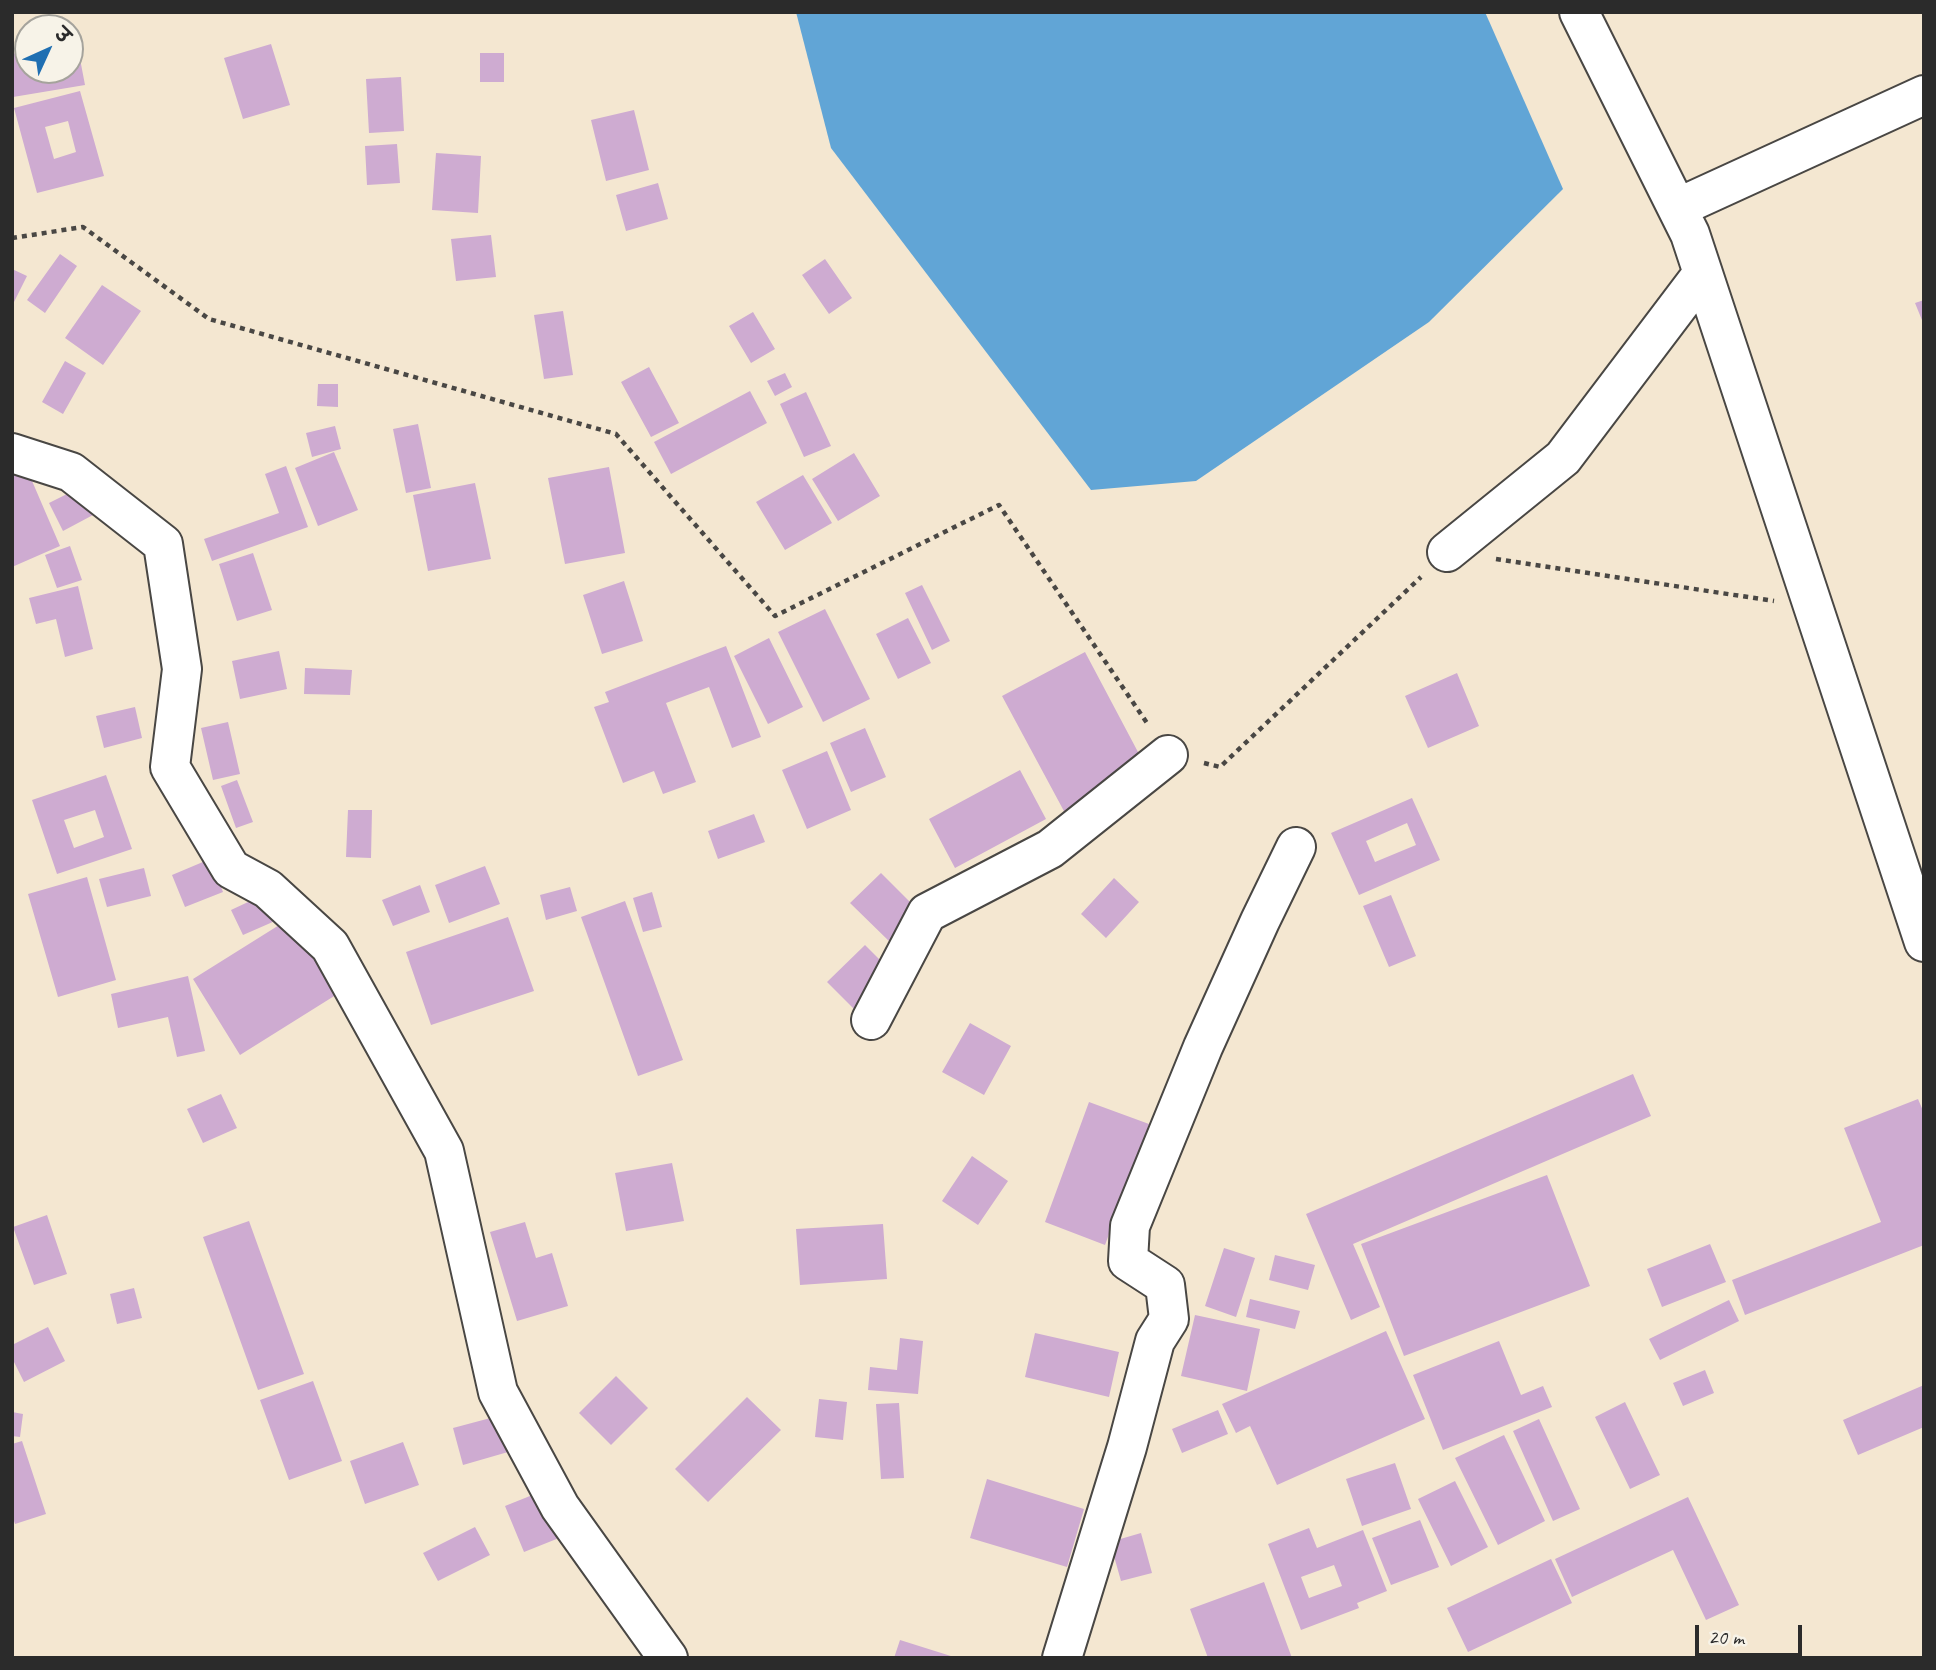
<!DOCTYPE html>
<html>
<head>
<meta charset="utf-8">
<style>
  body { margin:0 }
  #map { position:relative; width:1936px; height:1670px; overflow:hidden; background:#f4e7d1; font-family:Caveat,"Playpen Sans Deva",sans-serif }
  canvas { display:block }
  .frame { position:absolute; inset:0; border:14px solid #2b2b2b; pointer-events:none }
  .north { position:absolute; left:14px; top:14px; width:70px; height:70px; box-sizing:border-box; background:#f7f3e8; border:2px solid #a5a39c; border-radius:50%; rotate:45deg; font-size:19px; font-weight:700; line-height:28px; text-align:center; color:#2b2b2b }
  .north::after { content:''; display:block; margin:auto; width:24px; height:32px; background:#1f6fb2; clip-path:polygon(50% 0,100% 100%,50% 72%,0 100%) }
  .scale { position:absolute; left:1695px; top:1625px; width:107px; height:32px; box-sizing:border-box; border:4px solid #2b2b2b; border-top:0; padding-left:9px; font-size:21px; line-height:24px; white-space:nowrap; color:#2b2b2b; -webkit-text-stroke:5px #f7f3e8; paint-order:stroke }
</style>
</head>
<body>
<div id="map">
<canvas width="1936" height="1670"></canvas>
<div class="frame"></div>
<div class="north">उ</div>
<div class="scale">20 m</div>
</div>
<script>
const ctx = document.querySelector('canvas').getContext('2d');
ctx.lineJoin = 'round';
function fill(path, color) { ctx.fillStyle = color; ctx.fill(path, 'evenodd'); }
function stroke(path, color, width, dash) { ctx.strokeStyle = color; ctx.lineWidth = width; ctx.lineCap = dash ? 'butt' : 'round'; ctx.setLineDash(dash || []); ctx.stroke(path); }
fill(new Path2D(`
  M796 12H1485L1563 189 1429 322 1196 481 1091 490 831 148Z`), '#61a5d6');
fill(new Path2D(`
  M77 43 85 85 13 97 12 54 28 51V70H70V44Z
  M271 44 290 105 243 119 224 58Z
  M480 53H504V82H480Z
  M401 77 404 131 369 133 366 79Z
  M80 91 104 176 37 193 14 108ZM68 121 76 152 54 159 45 127Z
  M634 110 649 170 606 181 591 120Z
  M397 144 400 183 367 185 365 146Z
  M436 153 481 156 478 213 432 210Z
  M658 183 668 219 626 231 616 195Z
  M491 235 496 277 456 281 451 239Z
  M60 254 77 266 45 313 27 300Z
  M825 259 852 298 829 314 802 275Z
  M12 269 27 276 12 306Z
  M102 285 141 311 103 365 65 338Z
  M1924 300V325L1915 303Z
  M563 311 573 375 544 379 534 315Z
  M753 312 775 349 751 363 729 326Z
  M65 361 86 373 63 414 42 402Z
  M649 367 679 423 651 437 621 382Z
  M785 373 792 387 775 396 767 381Z
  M318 384H338V407L317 406Z
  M750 391 767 423 671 474 654 442Z
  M806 392 831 446 804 457 780 404Z
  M418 424 431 488 406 493 393 429Z
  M335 426 341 449 312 457 306 433Z
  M334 452 358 510 318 526 295 468Z
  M854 453 880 496 838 521 812 479Z
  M23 460 60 546 12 567V465Z
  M286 466 308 527 212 561 204 539 279 513 265 474Z
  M609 467 625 553 565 564 548 478Z
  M803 475 832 523 785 550 756 502Z
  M475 483 491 559 428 571 413 495Z
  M79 488 93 515 63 531 49 503Z
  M70 546 82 580 57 588 45 555Z
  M253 553 272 610 237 621 219 564Z
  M624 581 643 641 602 654 583 595Z
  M922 585 950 641 932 650 905 593Z
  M78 586 93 649 65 657 56 619 36 624 29 598Z
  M825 609 870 699 823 722 778 632Z
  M908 618 931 663 898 679 876 634Z
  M769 638 803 707 768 724 734 656Z
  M726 646 761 737 732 748 709 687 666 703 696 782 663 794 654 771 623 783 594 707 609 702 605 692Z
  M279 651 287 689 240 699 232 661Z
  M1085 652 1147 769 1065 813 1002 696Z
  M305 668 352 670 350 695 304 694Z
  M1457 673 1479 726 1428 748 1405 696Z
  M135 707 142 738 104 748 96 716Z
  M228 722 240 774 213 780 201 728Z
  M865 728 886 777 851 792 830 743Z
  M827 751 851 810 807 829 782 770Z
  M1020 770 1046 819 955 868 929 819Z
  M106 775 132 849 57 874 32 800ZM95 810 104 837 74 848 64 820Z
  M237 780 253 822 236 828 221 786Z
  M1412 798 1440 860 1359 895 1331 833ZM1407 823 1416 845 1375 862 1366 841Z
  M348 810H372L371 858 346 857Z
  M754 814 765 842 718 859 708 831Z
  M210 859 223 892 185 907 172 875Z
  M485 866 500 904 449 923 435 885Z
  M144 868 151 896 107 907 99 879Z
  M881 873 922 914 892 944 850 903Z
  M87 877 116 980 58 997 28 894Z
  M1114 878 1139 902 1106 938 1081 914Z
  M420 885 430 912 393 926 382 900Z
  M570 887 577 911 546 920 540 895Z
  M652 892 662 927 643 932 633 898Z
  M263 895 275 921 243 935 231 910Z
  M1391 895 1416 956 1389 967 1363 906Z
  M625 901 683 1060 638 1076 581 917Z
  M292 917 339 993 240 1055 193 979Z
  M508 917 534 991 431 1025 406 952Z
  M865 945 892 972 855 1010 827 982Z
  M188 976 205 1051 177 1057 168 1017 118 1028 111 994Z
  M970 1023 1011 1046 984 1095 942 1072Z
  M1633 1074 1651 1116 1353 1244 1380 1307 1351 1320 1306 1214Z
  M221 1094 237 1128 203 1143 187 1109Z
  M1918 1099 1924 1113V1245L1745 1315 1732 1280 1881 1222 1844 1128Z
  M1089 1102 1149 1124 1105 1245 1045 1222Z
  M972 1156 1008 1181 978 1225 942 1201Z
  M672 1163 684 1221 626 1231 615 1173Z
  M1547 1175 1590 1286 1404 1356 1361 1244Z
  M47 1215 67 1274 34 1285 13 1227Z
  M249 1221 304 1374 258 1390 203 1237Z
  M525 1222 536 1258 552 1253 568 1306 517 1321 490 1232Z
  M883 1224 887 1279 800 1285 796 1229Z
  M1710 1244 1726 1282 1662 1307 1647 1269Z
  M1224 1248 1255 1258 1236 1317 1205 1306Z
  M1275 1255 1315 1265 1308 1290 1269 1280Z
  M134 1288 142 1318 117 1324 110 1294Z
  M1250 1299 1300 1311 1295 1329 1246 1317Z
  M1729 1300 1739 1321 1660 1360 1649 1339Z
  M1195 1315 1260 1329 1247 1391 1181 1376Z
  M48 1327 65 1361 24 1382 12 1358V1345Z
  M1386 1331 1425 1419 1277 1485 1250 1426 1236 1433 1222 1404Z
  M1035 1333 1119 1352 1109 1397 1025 1377Z
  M900 1338 923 1341 918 1394 868 1390 870 1367 897 1370Z
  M1499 1341 1521 1395 1543 1386 1552 1407 1443 1450 1413 1375Z
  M1705 1370 1714 1393 1683 1406 1673 1383Z
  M616 1376 648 1408 611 1445 579 1413Z
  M313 1381 342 1461 289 1480 260 1400Z
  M1924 1385V1427L1858 1455 1843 1420Z
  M747 1397 781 1430 708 1502 675 1469Z
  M819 1399 847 1402 843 1440 815 1437Z
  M1625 1402 1660 1475 1630 1489 1595 1417Z
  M899 1403 904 1478 881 1479 876 1404Z
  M1218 1410 1228 1434 1182 1453 1172 1429Z
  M12 1412 23 1414 20 1437 12 1436Z
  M498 1416 508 1452 463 1465 453 1428Z
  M1539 1419 1580 1509 1553 1521 1513 1431Z
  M1504 1435 1545 1521 1498 1545 1455 1458Z
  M22 1441 46 1514 15 1524 12 1515V1444Z
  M403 1442 419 1485 365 1504 350 1461Z
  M1395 1463 1411 1509 1362 1526 1346 1479Z
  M987 1479 1084 1509 1067 1567 970 1538Z
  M1455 1481 1488 1547 1451 1566 1418 1499Z
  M540 1492 559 1538 524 1552 505 1506Z
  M1688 1497 1739 1605 1706 1620 1673 1550 1572 1597 1555 1559Z
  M1420 1520 1439 1567 1391 1585 1372 1538Z
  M475 1527 490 1555 438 1581 423 1553Z
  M1309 1528 1317 1548 1363 1530 1387 1591 1357 1603 1359 1608 1301 1630 1268 1544ZM1334 1565 1342 1586 1309 1598 1301 1577Z
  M1141 1533 1152 1573 1121 1581 1110 1542Z
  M1551 1559 1572 1603 1468 1652 1447 1608Z
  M1264 1582 1292 1658H1208L1190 1609Z
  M900 1640 954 1657V1658H894Z`), '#ceabd1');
const street = new Path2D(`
  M1579 12 1690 234 1924 942
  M1677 208 1924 95
  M12 453 71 472 163 544 182 669 170 767 231 869 268 889 330 946 444 1151 498 1392 560 1507 668 1658
  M1447 552 1563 458 1703 273
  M871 1020 927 913 1050 849 1168 755
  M1062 1658 1127 1447 1155 1341 1169 1319 1165 1285 1128 1261 1130 1226 1203 1047 1260 921 1296 847`);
stroke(street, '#494744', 42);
stroke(new Path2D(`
  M12 238 83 227 209 319 616 434 775 616 999 505 1149 726
  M1496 559 1774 601
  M1204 763 1220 767 1421 577`), '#494744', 4.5, [5, 5]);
stroke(street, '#fff', 38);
</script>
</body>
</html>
